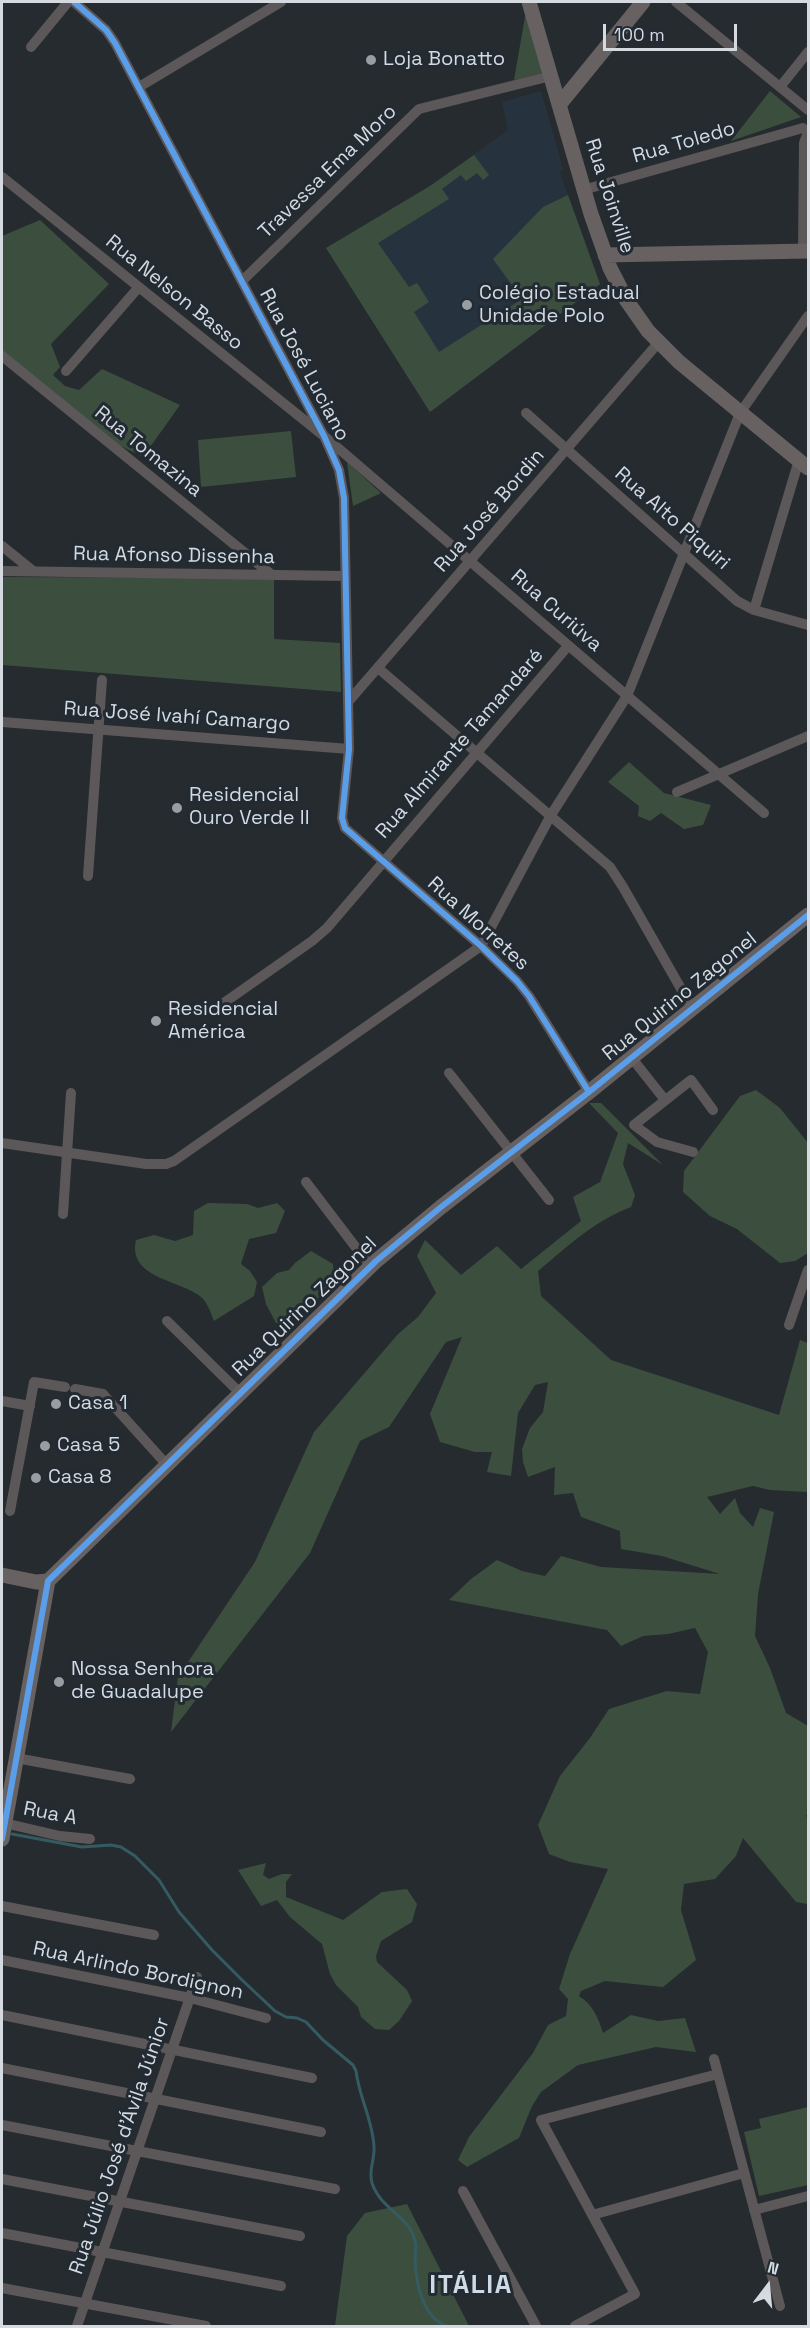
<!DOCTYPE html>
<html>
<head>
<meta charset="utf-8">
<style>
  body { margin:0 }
  #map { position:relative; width:810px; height:2328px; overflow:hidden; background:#262b2f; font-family:"Space Grotesk",sans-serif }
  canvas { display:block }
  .frame { position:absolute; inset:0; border:3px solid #d4dadf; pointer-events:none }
  .north { position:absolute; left:738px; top:2256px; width:60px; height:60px; -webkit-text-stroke:4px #222b33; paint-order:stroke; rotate:16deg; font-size:16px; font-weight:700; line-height:24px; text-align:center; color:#d4dadf }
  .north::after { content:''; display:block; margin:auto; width:21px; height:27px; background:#d4dadf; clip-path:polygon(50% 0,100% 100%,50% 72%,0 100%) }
  .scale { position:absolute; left:603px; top:24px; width:134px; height:27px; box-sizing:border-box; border:3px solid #d4dadf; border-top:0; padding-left:8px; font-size:18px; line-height:21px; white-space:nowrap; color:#d4dadf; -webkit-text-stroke:4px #222b33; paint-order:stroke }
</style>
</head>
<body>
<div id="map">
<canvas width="810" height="2328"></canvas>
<div class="frame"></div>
<div class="north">N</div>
<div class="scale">100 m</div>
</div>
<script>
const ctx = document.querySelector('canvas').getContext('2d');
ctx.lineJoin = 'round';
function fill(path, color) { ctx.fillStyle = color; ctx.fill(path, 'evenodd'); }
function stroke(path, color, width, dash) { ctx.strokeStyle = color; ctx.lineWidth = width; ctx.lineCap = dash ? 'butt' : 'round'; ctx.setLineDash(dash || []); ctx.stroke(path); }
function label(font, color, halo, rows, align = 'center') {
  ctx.font = font + ' "Space Grotesk",sans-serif'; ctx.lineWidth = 6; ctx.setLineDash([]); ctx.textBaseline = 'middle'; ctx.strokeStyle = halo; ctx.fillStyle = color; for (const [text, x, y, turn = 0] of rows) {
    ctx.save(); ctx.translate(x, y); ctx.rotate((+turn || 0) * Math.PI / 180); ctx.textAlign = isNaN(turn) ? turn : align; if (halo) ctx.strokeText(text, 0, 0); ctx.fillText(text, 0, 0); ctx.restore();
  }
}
fill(new Path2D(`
  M541 91 563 169 560 173 600 284 430 412 326 248 430 186 508 130 502 102Z`), '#26333f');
fill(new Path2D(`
  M526 11 544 73 514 80Z
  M770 91 801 117 731 141Z
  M474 155 489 175 483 180 477 173 466 181 461 175 442 189 449 199 378 243 409 287 417 283 429 302 414 312 439 352 522 299 493 259 543 207 568 195 600 284 430 412 326 248 430 186Z
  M40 220 109 284 51 344 60 367 53 375 65 386 79 390 102 369 180 405 143 457 113 442 2 351V236Z
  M291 431 296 477 201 487 198 440Z
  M347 462 381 493 353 506Z
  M2 577 274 578V639L340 643 341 692 2 665Z
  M629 762 664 793 711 805 703 825 684 829 661 813 650 821 638 816 639 806 608 782Z
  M756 1090 780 1108 808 1143V1253L795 1261 780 1263 737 1229 710 1216 683 1192 684 1171 740 1096Z
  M589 1103H601L663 1165 628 1143 623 1164 635 1195 631 1207C594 1221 568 1246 538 1271L541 1296 611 1360 779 1415 800 1340 808 1343V1492L770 1490 753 1486 707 1497 720 1514 735 1498 740 1513 753 1527 760 1508 774 1512 758 1594 755 1636 770 1668 786 1713 808 1726V1815H806L808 1821V1904L796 1902 743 1838 736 1856 715 1879 684 1884 681 1910 696 1960 663 1987 605 1981 581 1991 579 1996C593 2005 598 2017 603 2033L631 2015 658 2021 685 2018 696 2052 656 2047 578 2065 541 2092 532 2106 519 2138 467 2167 458 2160 469 2137 533 2053 548 2025 566 2016 568 1999 559 1989 570 1954 608 1869 570 1862 549 1854 538 1825 560 1776 590 1738 609 1709 667 1691 700 1694 708 1652 695 1628 668 1634 643 1636 621 1646 607 1630 449 1600 471 1579 497 1560 522 1571 545 1576 561 1556 601 1567 720 1574 662 1556 621 1549 620 1531 581 1517 573 1493 554 1495 555 1467 528 1477 523 1462 522 1449 530 1428 543 1412 548 1382 535 1385 518 1413 511 1476 487 1472 492 1452H475L440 1442 430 1414 462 1337 446 1342 389 1427 360 1441 310 1553 171 1732 178 1677 255 1562 314 1432 398 1334 418 1317 436 1293 417 1256 425 1240 461 1275 497 1246 521 1269 581 1221 573 1197 600 1182 618 1133Z
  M208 1203 247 1204 258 1208 277 1203 285 1211 276 1233 249 1239 241 1264 250 1271 257 1282 254 1296 214 1321C210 1311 207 1300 197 1294 173 1279 128 1276 136 1240L154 1235 175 1241 193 1235 194 1211Z
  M311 1251 333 1264 335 1283 311 1305 297 1313 290 1324 276 1323 266 1304 262 1287 277 1273 289 1270 295 1263Z
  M266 1863 263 1875 269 1879 282 1874H292L286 1882V1897L343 1920 382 1892 407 1889 417 1904 412 1922 381 1941 376 1956 377 1962 407 1990 412 2001 399 2021 389 2030 375 2029 361 2017 358 2007 336 1985 330 1974 322 1944 290 1917 277 1900 261 1906 238 1870Z
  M808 2107V2185L759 2196 744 2132 761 2128 759 2119Z
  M407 2204 469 2326H335L347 2236 365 2213Z`), '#3c4f3f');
stroke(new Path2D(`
  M12 1834 82 1847 111 1845 121 1847 135 1856 159 1880 179 1912 212 1950 241 1979 275 2011 286 2017 297 2018 306 2022 323 2040 353 2065 356 2071C359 2097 373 2121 374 2147 375 2160 368 2170 372 2183 381 2210 410 2216 415 2241 417 2246 415 2253 415 2259 416 2283 422 2316 446 2326`), '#355b62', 3);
stroke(new Path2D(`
  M74 2 106 30 115 43 324 436 339 470 344 498 349 749 342 818 345 828 481 946 517 981 529 996 589 1092
  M676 2 808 110
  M31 47 68 2
  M139 87 281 2
  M780 87 808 52
  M2 177 324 436 764 813
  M583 190 803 128
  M803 251 804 143 807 135
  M242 281 419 109 551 76
  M2 356 272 575
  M66 371 138 288
  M526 413 737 601 754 610 808 625
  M2 546 33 571
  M2 571 345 576
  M754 610 799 460
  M378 668 610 867 623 887 692 1008
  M348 702 659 342
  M2 722 349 749
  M677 792 808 736
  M88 876 102 680
  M218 1007 312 941 327 928 568 646
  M631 1057 665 1100
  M449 1073 549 1200
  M2 1143 146 1164H166L174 1161 481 946 551 815 627 696 740 413 808 316
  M693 1152 657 1142 634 1125 691 1080 713 1110
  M306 1182 370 1266
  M63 1214 71 1093
  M167 1321 240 1393
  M789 1325 808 1270
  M75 1389 103 1394 167 1465
  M2 1401 30 1406
  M10 1511 34 1382 65 1387
  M16 1758 130 1779
  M4 1823 60 1836 90 1839
  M2 1906 154 1935
  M2 1960 190 1998 266 2018
  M2 2015 312 2078
  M714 2059 780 2306
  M2 2068 321 2132
  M2 2125 335 2189
  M2 2179 300 2236
  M463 2191 536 2326
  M754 2210 808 2196
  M592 2215 744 2173
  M2 2233 281 2286
  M2 2288 206 2326
  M77 2326 197 1977
  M575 2326 635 2294 541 2120 718 2074`), '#5c5758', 10);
stroke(new Path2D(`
  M529 2 591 214 610 268 627 301 648 331 679 362 808 468
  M559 105 643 2
  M605 255 808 251
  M2 1575 36 1582 48 1581
  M2 1839 48 1581 376 1261 441 1207 589 1092 808 915`), '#676161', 15);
stroke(new Path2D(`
  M74 2 106 30 115 43 324 436 339 470 344 498 349 749 342 818 345 828 481 946 517 981 529 996 589 1092
  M2 1839 48 1581 376 1261 441 1207 589 1092 808 915`), '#5a9eea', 6);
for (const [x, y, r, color] of [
  [371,60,6,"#979da1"],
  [467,305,6,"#979da1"],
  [177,808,6,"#979da1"],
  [156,1021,6,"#979da1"],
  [56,1404,6,"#979da1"],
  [45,1446,6,"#979da1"],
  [36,1478,6,"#979da1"],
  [59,1682,6,"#979da1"]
]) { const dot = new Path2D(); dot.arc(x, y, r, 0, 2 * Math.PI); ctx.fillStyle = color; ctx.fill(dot); stroke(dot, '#222b33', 2); }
label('20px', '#d4dadf', '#222b33', [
  ["Loja Bonatto",383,60],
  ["Colégio Estadual",479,294],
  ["Unidade Polo",479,317],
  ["Residencial",189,796],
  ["Ouro Verde II",189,819],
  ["Residencial",168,1010],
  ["América",168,1033],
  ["Casa 1",68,1404],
  ["Casa 5",57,1446],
  ["Casa 8",48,1478],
  ["Nossa Senhora",71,1670],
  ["de Guadalupe",71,1693]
], 'left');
label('20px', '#d4dadf', '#222b33', [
  ["Rua Toledo",684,143,-16],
  ["Travessa Ema Moro",328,172,-44],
  ["Rua Joinville",609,196,72],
  ["Rua Nelson Basso",174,293,39],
  ["Rua José Luciano",304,365,62],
  ["Rua Tomazina",148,452,39],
  ["Rua José Bordin",490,511,-49],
  ["Rua Alto Piquiri",672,519,41],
  ["Rua Afonso Dissenha",174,556,1],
  ["Rua Curiúva",556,611,41],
  ["Rua José Ivahí Camargo",177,717,4],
  ["Rua Almirante Tamandaré",460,744,-49],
  ["Rua Morretes",478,924,42],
  ["Rua Quirino Zagonel",680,997,-39],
  ["Rua Quirino Zagonel",305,1307,-44],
  ["Rua A",50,1814,11],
  ["Rua Arlindo Bordignon",138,1971,12],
  ["Rua Júlio José d'Ávila Júnior",120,2146,-71]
]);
ctx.letterSpacing = '1.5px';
label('bold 26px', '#cedae4', '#222b33', [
  ["ITÁLIA",471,2286]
]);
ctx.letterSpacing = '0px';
</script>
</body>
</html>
